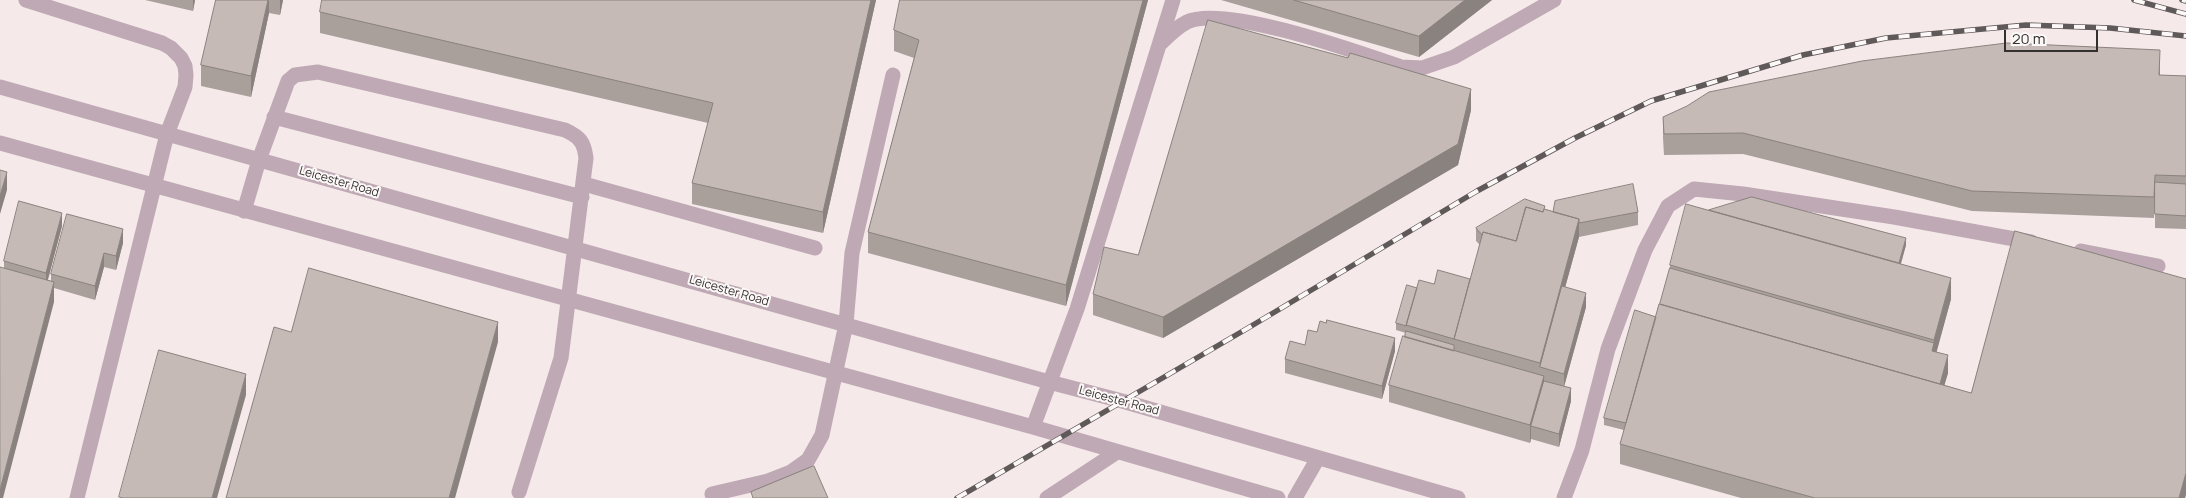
<!DOCTYPE html>
<html>
<head>
<meta charset="utf-8">
<style>
  body { margin:0 }
  #map { position:relative; width:2186px; height:498px; overflow:hidden; background:#f5e9e9; font-family:Manrope,sans-serif }
  canvas { display:block }
  .scale { position:absolute; left:2004px; top:30px; width:94px; height:22px; box-sizing:border-box; border:2px solid #353030; border-top:0; padding-left:6px; font-size:15px; line-height:18px; white-space:nowrap; color:#353030; -webkit-text-stroke:4px #fdf8f8; paint-order:stroke }
</style>
</head>
<body>
<div id="map">
<canvas width="2186" height="498"></canvas>
<div class="scale">20 m</div>
</div>
<script>
const ctx = document.querySelector('canvas').getContext('2d');
ctx.lineJoin = 'round';
function stroke(path, color, width, dash) { ctx.strokeStyle = color; ctx.lineWidth = width; ctx.lineCap = dash ? 'butt' : 'round'; ctx.setLineDash(dash || []); ctx.stroke(path); }
function fill(path, color) { ctx.fillStyle = color; ctx.fill(path, 'evenodd'); }
function label(font, color, halo, rows, align = 'center') {
  ctx.font = font + ' Manrope,sans-serif'; ctx.lineWidth = 4; ctx.setLineDash([]); ctx.textBaseline = 'middle'; ctx.strokeStyle = halo; ctx.fillStyle = color; for (const [text, x, y, turn = 0] of rows) {
    ctx.save(); ctx.translate(x, y); ctx.rotate((+turn || 0) * Math.PI / 180); ctx.textAlign = isNaN(turn) ? turn : align; if (halo) ctx.strokeText(text, 0, 0); ctx.fillText(text, 0, 0); ctx.restore();
  }
}
stroke(new Path2D(`
  M26 0 162 43 171 48 181 58 185 66 186 75 185 87 167 134 77 498
  M1161 43C1169 35 1177 27 1187 22 1224 4 1360 53 1401 67L1422 68 1454 57 1554 0
  M0 87 1049 382 1122 401 1458 498
  M274 117 582 197
  M0 143 1033 427 1278 498
  M584 184 815 248
  M244 211 259 160 288 81 295 75 318 72 565 130C580 137 584 142 586 158L561 358 519 492
  M2081 251 2158 266
  M1033 427 1077 309 1173 0
  M712 494 768 481 791 472 808 460 822 435 846 324 852 253 893 75
  M1047 498 1117 452
  M1295 498 1318 458
  M1564 498 1582 450 1608 349 1645 250 1668 206 1694 189 1743 194 1894 217 2031 242`), '#bea9b4', 15);
const rail = new Path2D(`
  M2134 0 2186 14
  M2182 0 2186 1
  M957 498 1248 328 1477 191 1575 138 1651 101 1803 55 1886 38 2026 25 2110 28 2186 36`);
stroke(rail, '#605959', 5.5);
stroke(rail, '#fdf8f8', 4, [11]);
fill(new Path2D(`
  M145 0H195L193 11Z
  M216 0H283L280 15 269 13 251 97 201 86V65Z
  M876 0 823 233 692 204V183L708 123 320 33V12Z
  M900 0H1148L1066 306 868 253V232L914 58 894 51V30Z
  M1221 0H1492L1419 57Z
  M2160 75 2186 76V229L2155 228V196L2154 218 1972 211 1743 154 1664 155 1663 138V117Z
  M1471 110 1458 165 1163 338 1093 315V294L1138 255Z
  M1545 209 1553 212H1638V225L1579 237 1565 287 1586 307 1564 386 1571 401 1559 447 1531 439 1530 443 1389 402V385L1406 333 1396 330V323L1434 284 1470 279 1480 245 1476 241V228Z
  M1709 210 1906 245 1901 264 1951 299 1936 352 1948 373 1944 385 1971 393 2186 279V494L2185 498H1741L1620 464V444L1624 430 1604 425V418L1656 317 1660 304 1670 268V265Z
  M62 226 48 280 51 281V274L123 243 116 270 104 267 95 300 54 288V302L4 268V261Z
  M1326 323 1395 351 1382 399 1285 373V359L1305 345Z`), '#a9a09c');
fill(new Path2D(`
  M193 0H195L193 11Z
  M268 0H269V13L251 97V76Z
  M280 0H283L280 15Z
  M871 0H876L823 233V212Z
  M1143 0H1148L1066 306V285Z
  M1465 0H1492L1419 57V36Z
  M2160 50V71L2159 95V75Z
  M1471 89V110L1458 165 1163 338V317Z
  M7 172V190L0 214V196Z
  M62 213V226L46 286V273Z
  M1579 219V237L1543 368 1540 367V363Z
  M123 229V243L116 270V256Z
  M1906 238V245L1895 283V276Z
  M104 253V267L95 300V286Z
  M1951 278V299L1932 369V351L1934 340Z
  M54 282V302L3 498H0V490Z
  M1586 293V307L1564 387V374Z
  M498 322V342L455 498H449Z
  M1395 338V351L1382 399V386Z
  M1948 355V373L1939 404V387Z
  M246 374V395L217 498H212Z
  M1544 376V394L1531 426V439L1530 443V425Z
  M1571 388V401L1559 447V434Z
  M2186 473V494L2185 498H2179Z`), '#8a827f');
const building = new Path2D(`
  M216 0H268L251 76 201 65Z
  M322 0H871L823 212 692 183 713 103 320 12Z
  M900 0H1143L1066 285 868 232 919 40 894 30Z
  M1294 0H1465L1419 36Z
  M1208 20 1348 58 1350 53 1471 89 1458 144 1163 317 1093 294 1104 247 1138 255Z
  M2007 43 2160 50 2159 75 2186 76V176L2155 175 2154 197 1972 191 1743 133 1664 134 1663 117 1687 106 1709 92 1862 61Z
  M0 170 7 172 0 196Z
  M2155 182 2186 184V216L2155 214Z
  M1633 184 1638 212 1579 223V219L1553 212 1555 201Z
  M1752 197 1906 238 1899 263 1709 210Z
  M1525 199 1545 206 1543 212 1526 207 1516 241 1483 232 1482 235 1476 228Z
  M19 201 62 213 46 273 4 261Z
  M1686 204 1951 278 1934 340 1670 265Z
  M1526 207 1543 212 1544 209 1579 219 1540 363 1454 339 1483 232 1516 241Z
  M67 214 123 229 116 256 104 253 95 286 51 274Z
  M2015 231 2186 279V473L2179 498H1815L1620 444 1659 304 1971 393Z
  M0 267 54 282 0 490Z
  M309 268 498 322 449 498H226L274 327 291 332Z
  M1670 268 1934 343 1932 351 1948 355 1940 384 1660 304Z
  M1438 270 1470 279 1454 339 1406 325 1419 280 1434 284Z
  M1407 285 1417 288 1406 326 1396 323Z
  M1562 286 1586 293 1564 374 1540 367Z
  M1635 310 1656 317 1626 423 1604 418Z
  M1327 320 1395 338 1382 386 1285 359 1290 341 1305 345 1308 330 1317 332 1320 321 1326 323Z
  M1406 331 1454 345V351L1405 337Z
  M1403 336 1544 376 1530 425 1389 385Z
  M159 350 246 374 212 498H123L119 497Z
  M1544 381 1571 388 1559 434 1531 426Z
  M814 466 828 498H753L751 492Z`);
fill(building, '#c5bab5');
stroke(building, '#8a827f', 1);
label('12px', '#353030', '#fdf8f8', [
  ["Leicester Road",339,182,16],
  ["Leicester Road",729,291,16],
  ["Leicester Road",1119,401,15]
]);
</script>
</body>
</html>
